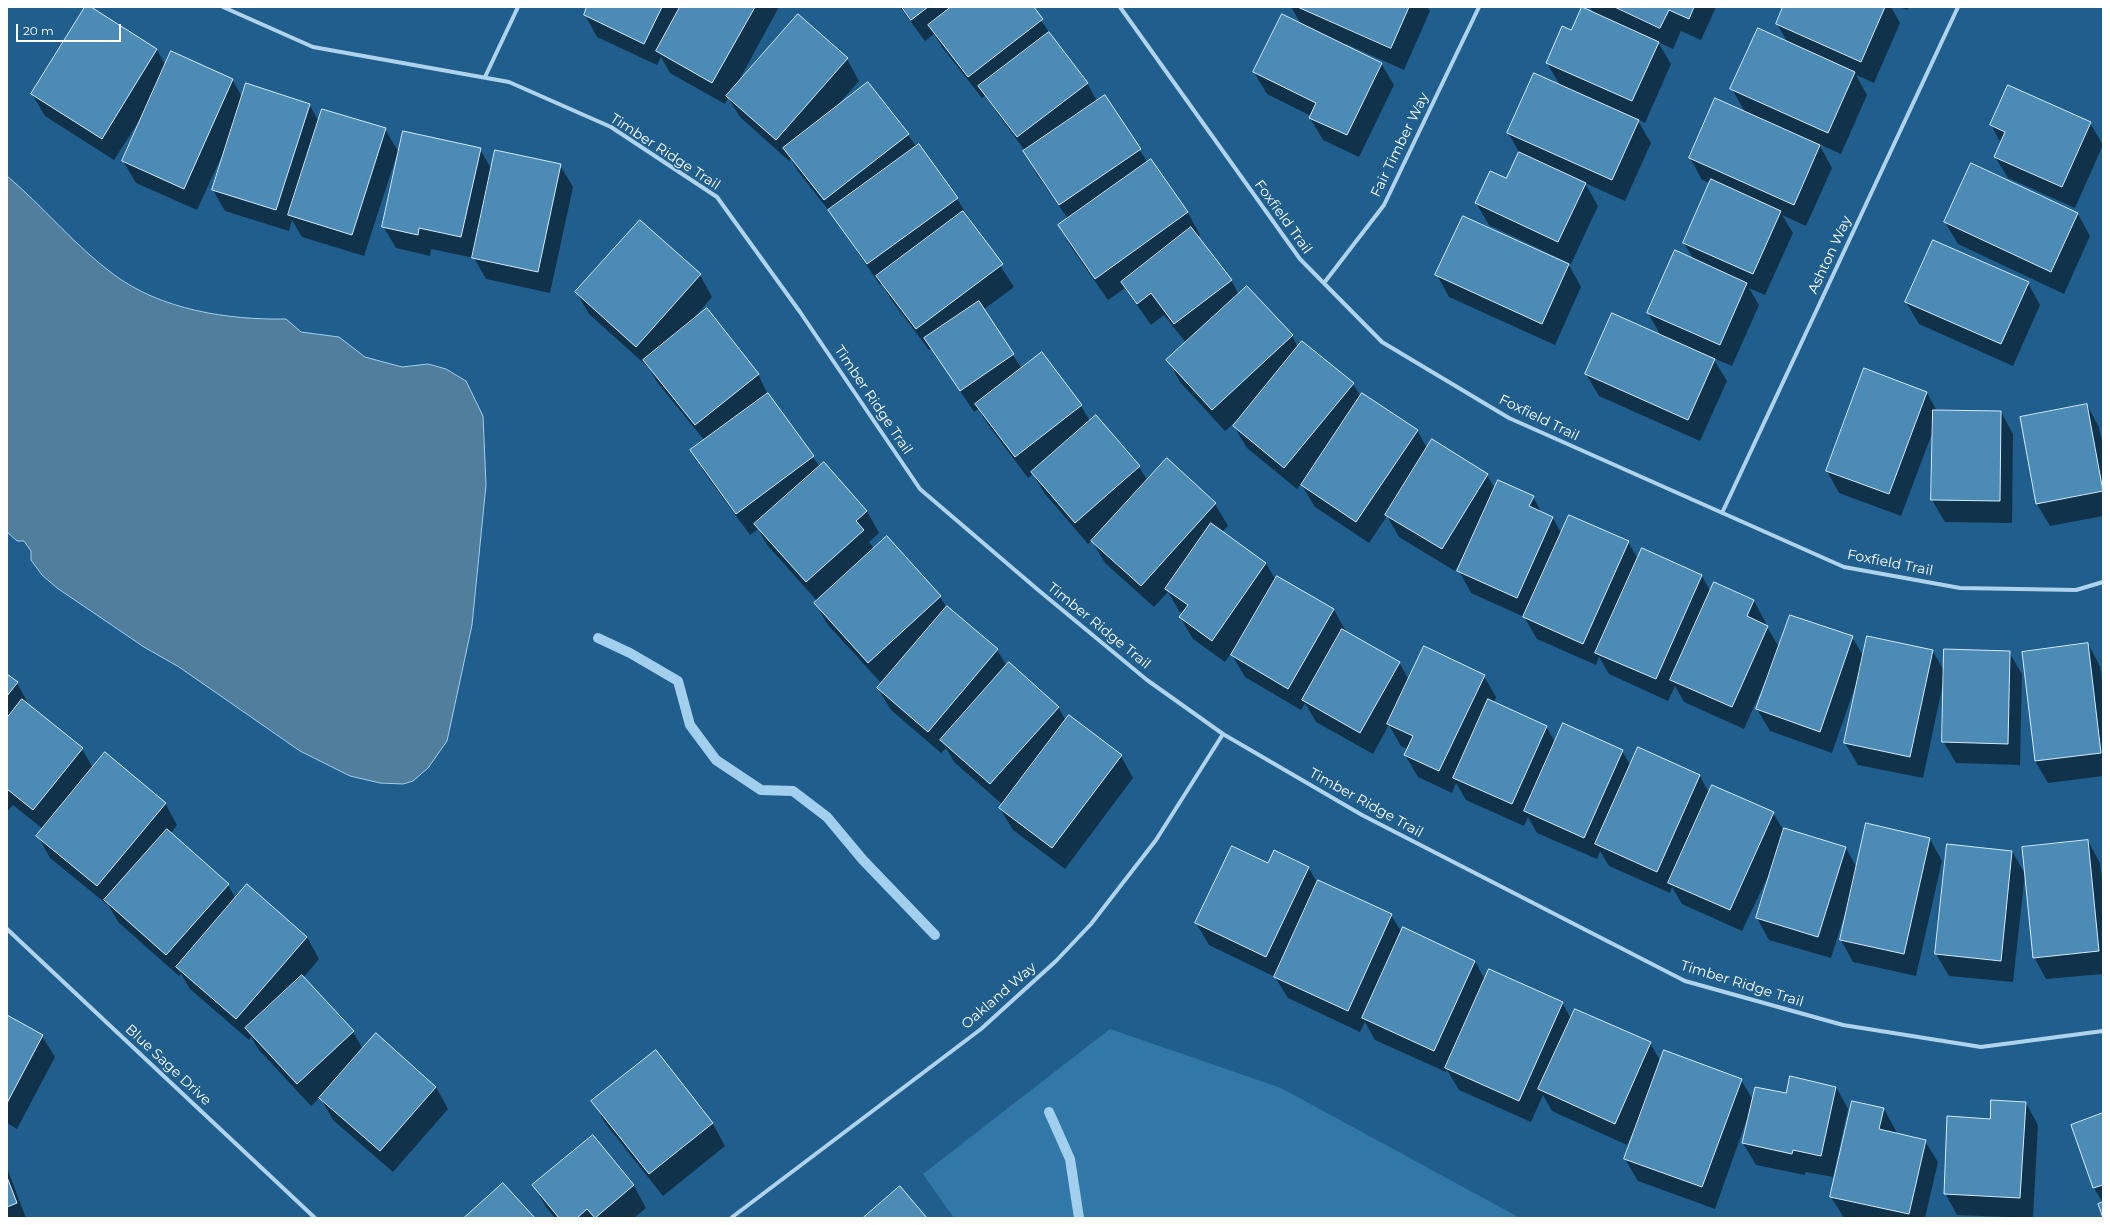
<!DOCTYPE html>
<html>
<head>
<meta charset="utf-8">
<style>
  body { margin:0 }
  #map { position:relative; width:2110px; height:1225px; overflow:hidden; background:#205f8d; font-family:Montserrat,sans-serif }
  canvas { display:block }
  .frame { position:absolute; inset:0; border:8px solid #fff; pointer-events:none }
  .scale { position:absolute; left:16px; top:24px; width:105px; height:18px; box-sizing:border-box; border:2px solid #fff; border-top:0; padding-left:5px; font-size:12px; line-height:14px; white-space:nowrap; color:#fff; -webkit-text-stroke:3px #205f8d; paint-order:stroke }
</style>
</head>
<body>
<div id="map">
<canvas width="2110" height="1225"></canvas>
<div class="frame"></div>
<div class="scale">20 m</div>
</div>
<script>
const ctx = document.querySelector('canvas').getContext('2d');
ctx.lineJoin = 'round';
function fill(path, color) { ctx.fillStyle = color; ctx.fill(path, 'evenodd'); }
function stroke(path, color, width, dash) { ctx.strokeStyle = color; ctx.lineWidth = width; ctx.lineCap = dash ? 'butt' : 'round'; ctx.setLineDash(dash || []); ctx.stroke(path); }
function label(font, color, halo, rows, align = 'center') {
  ctx.font = font + ' Montserrat,sans-serif'; ctx.lineWidth = 3; ctx.setLineDash([]); ctx.textBaseline = 'middle'; ctx.strokeStyle = halo; ctx.fillStyle = color; for (const [text, x, y, turn = 0] of rows) {
    ctx.save(); ctx.translate(x, y); ctx.rotate((+turn || 0) * Math.PI / 180); ctx.textAlign = isNaN(turn) ? turn : align; if (halo) ctx.strokeText(text, 0, 0); ctx.fillText(text, 0, 0); ctx.restore();
  }
}
fill(new Path2D(`
  M1110 1029 1281 1088 1520 1218H954L923 1174Z`), '#3178a9');
const water = new Path2D(`
  M7 176C44 207 74 245 113 274 161 310 228 320 286 319L301 332 339 337 365 357 402 367 428 364 446 369 466 381 483 416 486 485 472 625 447 741 428 768 413 781 403 784 380 783 350 776 300 751 179 667 144 647 57 588 42 575 31 560V551L24 541H17L7 532Z`);
fill(water, '#527e9e');
stroke(water, '#a2cfed', 1);
fill(new Path2D(`
  M87 7 157 50 166 66 232 79 242 97 309 104 319 122 385 129 398 151 364 256 302 237 292 220 289 231 225 211 213 190 226 147 197 210 136 183 123 161 143 115 114 160 45 116 32 94Z
  M588 7H779L737 84 847 59 859 81 837 106 868 83 957 199 1014 287 983 310 1022 369 1042 354 1081 406 1090 421 1096 416 1139 467 1148 481 1215 504 1228 526 1222 532 1266 563 1276 581 1278 577 1334 610 1347 633 1399 662 1409 680 1484 676 1496 697 1494 703 1546 726 1555 742 1622 751 1631 766 1639 749 1700 776 1709 793 1773 813 1784 831 1846 848 1857 868 1930 839 1942 861 1916 976 1853 962 1841 940 1848 907H1847L1831 958 1769 940 1757 918 1772 868 1742 931 1682 904 1672 887 1670 893 1609 866 1600 851 1597 859 1537 833 1528 817 1524 826 1466 800 1456 783 1452 793 1418 777 1405 755 1408 749 1401 746 1389 725 1373 754 1316 722 1305 703 1301 710 1245 677 1232 655 1237 648 1235 647 1225 662 1193 639 1180 617 1183 614 1179 611 1168 592 1154 607 1105 563 1092 541 1088 544 1045 494 1033 474 1028 478 989 426 978 409 974 412 932 349 929 350 890 298 882 284 880 285 833 216 797 170 791 159 789 161 740 117 728 98 725 104 670 73 661 57 657 65 597 37 585 15Z
  M900 7H1032L1053 38 1087 83 1097 101 1104 96 1148 163 1151 161 1188 213 1200 235 1197 237 1231 280 1239 295 1292 336 1298 347 1353 384 1361 397 1417 430 1427 448 1487 475 1495 489 1533 497 1542 513 1553 518 1561 533 1628 542 1638 559 1642 550 1702 576 1711 592 1754 601 1766 623 1765 625 1767 627 1779 647 1852 637 1864 657 1932 650 1945 672 2009 652 2022 674 2020 765 1956 763 1943 741 1944 679 1923 778 1858 765 1845 743 1857 681 1832 753 1770 731 1757 709 1768 680H1766L1744 729 1684 702 1675 686 1668 701 1609 674 1599 657 1596 665 1537 639 1524 617 1471 593 1459 571 1465 554 1455 571 1399 537 1387 516 1369 543 1315 507 1301 484 1297 489 1247 448 1234 426 1241 417 1225 431 1180 382 1168 360 1186 343 1164 315 1151 325 1125 288 1108 300 1071 247 1059 225 1068 219 1036 173 1025 151 985 96 982 98 942 47 934 34 925 41Z
  M1291 7H1427L1430 11 1404 70 1346 44 1345 46 1381 63 1394 85 1359 157 1323 140 1310 118 1311 116 1267 94 1254 72 1301 24Z
  M1590 7H1716L1701 40 1681 31 1673 49 1658 42 1671 64 1645 123 1637 119 1651 143 1625 201 1585 183 1598 206 1571 264 1489 225 1476 203 1507 179 1519 152 1508 133 1561 87 1547 63 1572 31 1593 13Z
  M1784 7H1891L1900 23 1874 83 1856 75 1867 95 1841 154 1819 144 1832 168 1806 226 1782 215 1793 233 1765 295 1749 288 1759 305 1732 366 1713 358 1727 381 1700 441 1599 396 1586 374 1661 336 1648 313 1694 260 1684 243 1710 183 1702 180 1690 158 1745 112 1732 89 1788 43 1777 24Z
  M1900 7H1909L1907 10Z
  M2090 123 2103 145 2075 208 2008 178 1995 157 2001 143 1991 125Z
  M480 149 492 170 560 165 573 187 550 293 486 279 474 258 431 249 430 256 396 248 383 226Z
  M2078 214 2090 236 2064 294 1958 244 1945 222Z
  M1463 217 1569 265 1581 287 1555 345 1449 297 1437 275Z
  M700 275 712 297 693 319 758 374 769 397 820 467 867 511 879 533 869 542 874 549 887 538 940 597 947 608 997 650 1007 666 1058 707 1066 721 1121 756 1133 778 1065 869 1013 830 1000 809 1003 805 954 762 946 748 941 753 891 710 878 689 882 684 828 625 815 603 817 601 768 546 758 529 750 535 704 472 692 451 705 441 657 382 649 368 589 314 576 292Z
  M2028 283 2040 305 2013 366 1919 324 1906 302Z
  M1864 370 1927 393 1937 411 2001 412 2013 434 2012 523 1945 522 1932 500 1933 431 1901 516 1839 493 1827 471Z
  M2087 405 2099 427 2103 447V516L2050 526 2037 504 2021 418Z
  M2088 644 2100 666 2103 690V776L2048 783 2035 761Z
  M7 675 17 683 29 705 82 749 93 768 165 803 177 825 171 833 228 885 236 899 307 937 319 959 303 978 353 1032 363 1049 436 1087 448 1109 393 1172 333 1120 320 1097 311 1106 259 1050 251 1037 249 1040 190 989 181 974 179 976 118 922 109 906 50 858 38 836 43 829 13 805 7 812Z
  M2088 841 2100 863 2103 889V974L2046 979 2034 957Z
  M2012 851 2025 874 2013 982 1949 976 1936 954Z
  M1269 864 1308 867 1318 884 1391 915 1402 933 1475 961 1485 980 1562 1002 1571 1019 1650 1043 1661 1062 1741 1080 1753 1100 1836 1087 1848 1109 1833 1177 1806 1172 1805 1175 1756 1165 1743 1143 1747 1119 1715 1209 1638 1181 1625 1159 1637 1126H1636L1627 1145 1552 1111 1543 1095 1531 1122 1459 1090 1447 1070 1446 1072 1375 1040 1365 1022 1360 1032 1288 998 1275 977 1209 945 1196 923Z
  M7 1016 42 1036 55 1057 17 1129 7 1123Z
  M656 1051 713 1124 725 1146 663 1196 605 1123 593 1101Z
  M1853 1102 1884 1109 1896 1131V1134L1925 1141 1938 1162 1925 1218H1844L1831 1197Z
  M2026 1103 2038 1125 2033 1218 1957 1215 1945 1193 1991 1120Z
  M2103 1114V1203L2094 1188 2072 1126Z
  M593 1136 634 1186 646 1208 634 1218H555L546 1207 533 1185Z
  M7 1168 26 1218H7Z`), '#0007');
stroke(new Path2D(`
  M598 638 630 653 678 681 690 725 716 760 761 790 793 791 827 817 863 860 935 935
  M1049 1112 1070 1159 1079 1218`), '#a2cfed', 10);
const building = new Path2D(`
  M85 7H91L157 49 102 139 31 94Z
  M587 7H662L644 44 584 15Z
  M680 7H755L712 83 656 51Z
  M902 7H928L911 20Z
  M951 7H1034L1043 19 968 77 928 25Z
  M1298 7H1409L1391 48Z
  M1582 7 1659 42 1632 101 1546 63 1562 26 1571 30Z
  M1615 7H1694L1689 19 1669 10 1660 28Z
  M1783 7H1885L1861 62 1776 24Z
  M798 14 848 58 776 140 726 96Z
  M1282 14 1382 63 1347 135 1309 118 1316 103 1253 72Z
  M1758 28 1855 72 1828 133 1730 89Z
  M1049 32 1088 83 1017 137 978 86Z
  M171 51 233 79 184 189 122 161Z
  M1534 73 1639 120 1612 180 1507 133Z
  M868 82 909 134 824 200 783 148Z
  M246 83 310 104 276 210 212 190Z
  M2008 85 2091 122 2062 187 1994 157 2005 132 1990 125Z
  M1105 95 1141 149 1059 205 1023 151Z
  M1715 98 1820 145 1794 205 1689 158Z
  M322 109 386 128 352 235 288 215Z
  M403 131 481 148 461 237 419 228 418 235 382 227Z
  M919 144 958 198 867 264 828 210Z
  M495 150 561 164 538 272 472 258Z
  M1519 152 1586 183 1558 242 1475 203 1490 171 1506 178Z
  M1151 159 1188 212 1095 279 1058 225Z
  M1971 163 2078 213 2051 272 1944 222Z
  M1711 179 1781 211 1753 274 1683 243Z
  M963 211 1003 264 916 329 876 276Z
  M1463 216 1569 264 1542 324 1435 275Z
  M640 220 701 274 636 347 575 292Z
  M1191 227 1232 280 1174 324 1151 293 1137 304 1121 282Z
  M1933 240 2029 282 2001 344 1905 302Z
  M1675 250 1747 283 1720 345 1647 313Z
  M1247 286 1293 335 1212 410 1166 360Z
  M979 301 1014 354 960 391 924 338Z
  M707 308 759 374 695 425 643 360Z
  M1612 313 1715 359 1688 420 1585 374Z
  M1302 341 1354 383 1284 468 1233 426Z
  M1042 352 1082 405 1015 457 975 404Z
  M1864 368 1927 392 1889 494 1826 471Z
  M768 393 814 456 736 514 690 450Z
  M1362 393 1418 430 1356 522 1301 485Z
  M2087 404 2103 491 2036 504 2020 417Z
  M1933 410 2001 411 2000 501 1931 500Z
  M1096 415 1140 466 1075 523 1031 472Z
  M1432 439 1488 474 1442 549 1385 515Z
  M1167 458 1216 503 1141 586 1091 541Z
  M824 462 867 511 856 521 864 530 806 582 754 524Z
  M1498 480 1534 496 1529 506 1553 517 1517 598 1457 571Z
  M1569 515 1629 541 1583 644 1523 617Z
  M1211 523 1266 563 1212 641 1179 617 1188 605 1165 589Z
  M887 536 941 596 868 663 814 603Z
  M1642 548 1702 575 1656 679 1595 653Z
  M1277 576 1334 609 1288 689 1231 655Z
  M1714 582 1754 600 1747 616 1768 626 1732 707 1670 680Z
  M947 606 998 649 928 732 877 688Z
  M1790 615 1853 636 1820 732 1756 709Z
  M1342 629 1400 662 1360 733 1302 700Z
  M1867 636 1933 650 1910 757 1844 743Z
  M2088 643 2101 753 2035 761 2022 652Z
  M1424 646 1485 675 1439 771 1404 755 1413 736 1387 724Z
  M1944 649 2010 651 2008 744 1942 742Z
  M1009 662 1059 707 990 784 940 740Z
  M7 674 18 682 7 696Z
  M22 699 83 748 33 810 7 789V718Z
  M1488 699 1547 726 1512 804 1453 778Z
  M1069 715 1122 755 1052 848 999 808Z
  M1563 723 1623 750 1584 838 1524 811Z
  M1638 747 1700 775 1657 872 1595 844Z
  M105 752 166 803 97 886 36 836Z
  M1712 785 1774 812 1730 910 1668 883Z
  M1866 823 1930 838 1904 954 1840 940Z
  M1784 828 1846 847 1818 937 1756 918Z
  M167 829 229 884 166 955 104 900Z
  M2088 840 2099 951 2033 958 2022 847Z
  M1947 844 2012 851 2001 961 1935 954Z
  M1232 846 1268 863 1274 850 1309 867 1266 957 1195 923Z
  M1318 880 1392 914 1348 1011 1274 977Z
  M247 884 307 937 236 1019 176 967Z
  M1403 927 1475 961 1434 1051 1362 1018Z
  M1489 969 1563 1002 1519 1101 1445 1068Z
  M302 975 354 1031 297 1084 245 1028Z
  M1575 1009 1651 1042 1615 1124 1538 1089Z
  M7 1015 43 1035 7 1103Z
  M376 1033 436 1087 380 1151 319 1098Z
  M656 1050 713 1123 649 1174 591 1101Z
  M1664 1050 1742 1079 1702 1187 1624 1159Z
  M1790 1076 1836 1087 1821 1156 1793 1150 1792 1154 1742 1143 1755 1087 1786 1093Z
  M1991 1100 2026 1102 2020 1198 1944 1194 1947 1116 1990 1119Z
  M1852 1101 1884 1108 1879 1129 1926 1140 1909 1214 1830 1197Z
  M2103 1113V1185L2093 1188 2071 1125Z
  M593 1135 634 1185 595 1218 587 1209 577 1218H559L532 1185Z
  M7 1177 17 1203 7 1207Z
  M503 1183 535 1218H464Z
  M900 1186 927 1218H863Z
  M2103 1202V1218L2098 1204Z`);
fill(building, '#4d8bb7');
stroke(building, '#d4eaf9', 1);
stroke(new Path2D(`
  M223 7 313 47 509 82 611 127 717 197 800 312 920 489 1037 589 1147 680 1223 734 1362 815 1685 981 1843 1025 1981 1047 2103 1031
  M1120 7 1300 259 1382 342 1509 418 1844 567 1960 588 2076 590 2103 582
  M485 77 518 7
  M1324 283 1384 205 1479 7
  M1722 513 1958 7
  M7 929 315 1218
  M731 1218 981 1029 1056 961 1091 924 1156 840 1223 734`), '#afd3ec', 4);
label('14px', '#fff', '#205f8d', [
  ["Fair Timber Way",1400,145,-64],
  ["Timber Ridge Trail",665,152,33],
  ["Foxfield Trail",1283,217,54],
  ["Ashton Way",1830,255,-65],
  ["Timber Ridge Trail",873,400,56],
  ["Foxfield Trail",1539,418,26],
  ["Foxfield Trail",1890,563,11],
  ["Timber Ridge Trail",1099,626,39],
  ["Timber Ridge Trail",1366,803,29],
  ["Timber Ridge Trail",1742,984,17],
  ["Oakland Way",999,996,-41],
  ["Blue Sage Drive",168,1065,43]
]);
</script>
</body>
</html>
